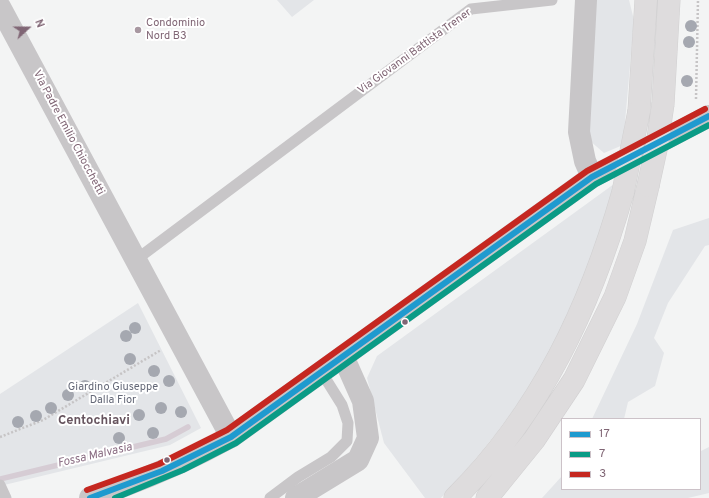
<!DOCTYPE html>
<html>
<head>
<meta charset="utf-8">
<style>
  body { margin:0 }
  #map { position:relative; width:709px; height:498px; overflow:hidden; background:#f3f4f4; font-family:Overpass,sans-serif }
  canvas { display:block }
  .legend { position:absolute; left:561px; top:418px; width:140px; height:72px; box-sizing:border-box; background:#fff; border:1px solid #ccc2c8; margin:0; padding:5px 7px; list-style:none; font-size:12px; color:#806675 }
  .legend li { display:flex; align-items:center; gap:8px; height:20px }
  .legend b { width:20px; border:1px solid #ccc2c8 }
  .north { position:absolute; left:8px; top:8px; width:40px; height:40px; -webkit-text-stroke:3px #fff; paint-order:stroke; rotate:69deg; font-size:11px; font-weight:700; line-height:16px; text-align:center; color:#806675 }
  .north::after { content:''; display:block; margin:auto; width:14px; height:18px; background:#806675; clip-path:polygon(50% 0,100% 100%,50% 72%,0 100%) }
</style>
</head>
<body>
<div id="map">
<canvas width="709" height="498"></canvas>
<ul class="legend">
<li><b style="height:5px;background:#1f9acf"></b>17</li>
<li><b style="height:5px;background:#0a9b86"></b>7</li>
<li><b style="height:5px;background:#c52720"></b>3</li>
</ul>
<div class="north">N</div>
</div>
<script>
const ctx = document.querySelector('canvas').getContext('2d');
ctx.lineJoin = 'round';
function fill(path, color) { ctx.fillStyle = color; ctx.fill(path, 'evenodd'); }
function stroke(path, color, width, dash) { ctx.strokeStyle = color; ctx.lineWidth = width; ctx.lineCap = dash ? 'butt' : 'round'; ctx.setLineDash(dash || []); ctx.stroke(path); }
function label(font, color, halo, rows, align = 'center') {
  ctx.font = font + ' Overpass,sans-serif'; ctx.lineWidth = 4; ctx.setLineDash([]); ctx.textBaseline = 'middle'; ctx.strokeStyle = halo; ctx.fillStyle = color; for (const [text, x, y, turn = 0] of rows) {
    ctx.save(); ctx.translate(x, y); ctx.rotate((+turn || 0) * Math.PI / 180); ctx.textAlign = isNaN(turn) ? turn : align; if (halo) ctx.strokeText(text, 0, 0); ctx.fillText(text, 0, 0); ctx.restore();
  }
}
fill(new Path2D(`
  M277 0H314L292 17Z
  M596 0H629L634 20 623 145 604 153 589 140Z
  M614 184C600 242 572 314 542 365 514 414 479 457 441 498H425L384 443 367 378 377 356Z
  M709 218V245L705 246 668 303 654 338 664 353 655 386 628 402 624 419H592L637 324 673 230Z
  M138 303 201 428 170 445 0 486V394Z
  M700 431 701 451 709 447V493L688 498H542L562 476V489H700Z`), '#e3e5e8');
stroke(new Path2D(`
  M0 479 166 439 188 427`), '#d6ccd4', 5.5);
const trunk = new Path2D(`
  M663 104 669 0
  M639 111 646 0
  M455 498C541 412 590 308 623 192
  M487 498 534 440 574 380 615 297 635 241 648 186`);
stroke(trunk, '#d1d0d1', 23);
stroke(new Path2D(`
  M696 99 698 0
  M0 437 43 420 161 350`), '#c6c4c5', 2.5, [2, 2]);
stroke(new Path2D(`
  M137 259 471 9 552 0
  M0 485 6 498
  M270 498 298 477 331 457 347 441 348 423 342 405 322 373`), '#c8c6c8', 11);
stroke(new Path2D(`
  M586 0 579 132 585 161 592 177
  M0 7 231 437
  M296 498 358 460 368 438 363 401 343 356`), '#c8c6c8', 22);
stroke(new Path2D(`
  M90 498C139 482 186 462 231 437L592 177 709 116`), '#c8c6c8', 22);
stroke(trunk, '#dedcdd', 22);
const trunkBridge = new Path2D(`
  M648 186 657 145 663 104
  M623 192 639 111`);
stroke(trunkBridge, '#d1d0d1', 23, []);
stroke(trunkBridge, '#dedcdd', 22);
stroke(new Path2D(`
  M90 498 162 471 231 437 592 177 709 116`), '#1f9acf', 6);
stroke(new Path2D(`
  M115 498 183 470 236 443 596 184 709 125`), '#0a9b86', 6);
stroke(new Path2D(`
  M87 490 159 464 227 430 587 171 705 109`), '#c52720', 6);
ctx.fillStyle = '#a5a8b0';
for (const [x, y] of [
  [691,26],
  [689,42],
  [687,81],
  [135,328],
  [126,336],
  [130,359],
  [154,371],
  [169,381],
  [85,386],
  [68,395],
  [51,408],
  [161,408],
  [181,412],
  [139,415],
  [36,416],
  [18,422],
  [153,433],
  [119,438]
]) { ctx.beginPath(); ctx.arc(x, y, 6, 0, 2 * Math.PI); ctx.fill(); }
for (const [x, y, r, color] of [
  [138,30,4,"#a898a1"],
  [405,322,3.5,"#806675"],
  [167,460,3.5,"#806675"]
]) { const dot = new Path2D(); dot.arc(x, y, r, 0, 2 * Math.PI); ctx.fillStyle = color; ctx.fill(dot); stroke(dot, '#fff', 1.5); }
label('11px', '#806675', '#fff', [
  ["Condominio",146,24],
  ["Nord B3",146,37]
], 'left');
label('11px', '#806675', '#fff', [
  ["Via Giovanni Battista Trener",415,52,-36],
  ["Via Padre Emilio Chiocchetti",68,133,62]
]);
label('11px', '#656978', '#fff', [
  ["Giardino Giuseppe",113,388],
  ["Dalla Fior",113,401]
]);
label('italic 12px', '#8a6d83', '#fff', [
  ["Fossa Malvasia",95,456,-13]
]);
label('bold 13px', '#66545e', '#fff', [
  ["Centochiavi",94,421]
]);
</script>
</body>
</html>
